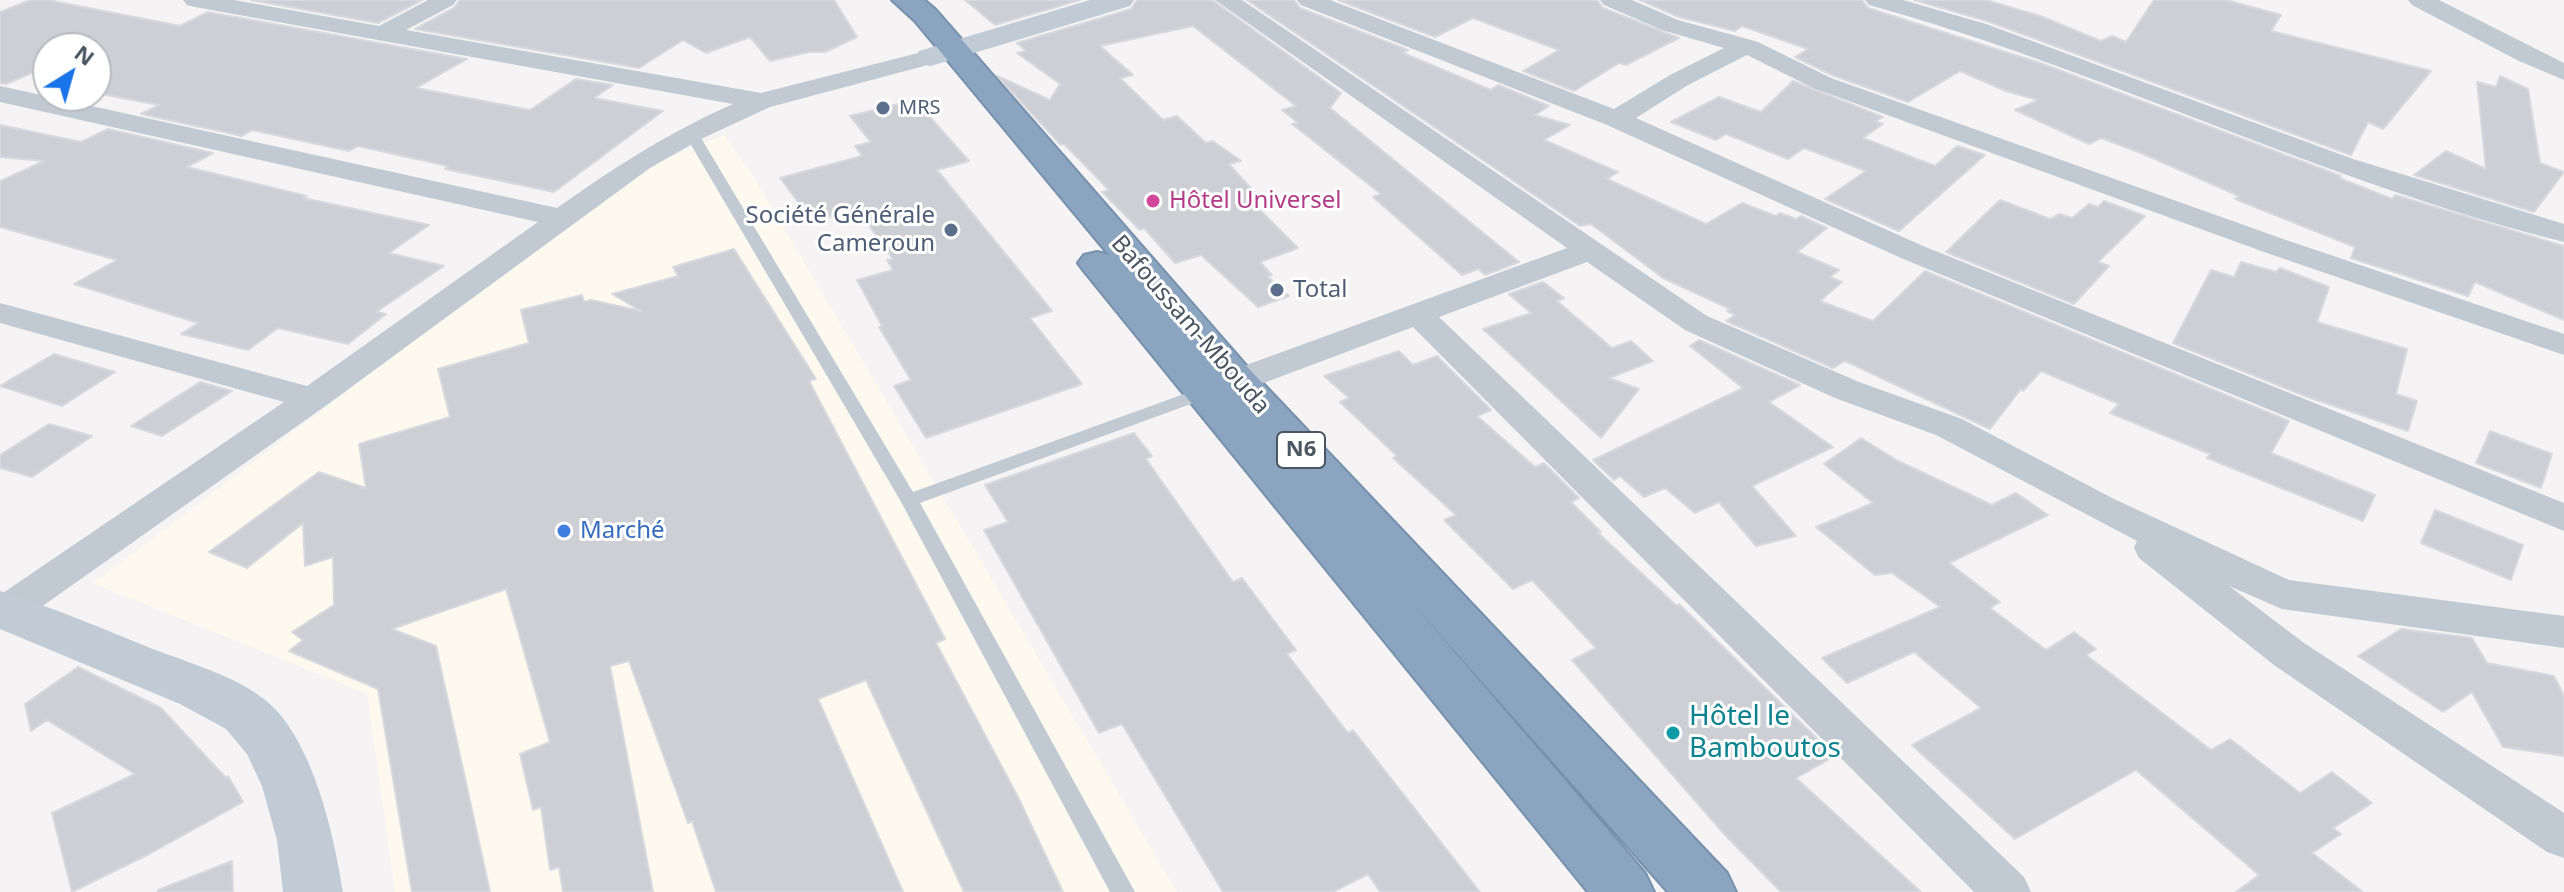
<!DOCTYPE html>
<html>
<head>
<meta charset="utf-8">
<style>
  body { margin:0 }
  #map { position:relative; width:2564px; height:892px; overflow:hidden; background:#f5f3f3; font-family:"Noto Sans",sans-serif }
  canvas { display:block }
  .north { position:absolute; left:32px; top:32px; width:80px; height:80px; box-sizing:border-box; background:#fff; border:2px solid #b7bbc0; border-radius:50%; rotate:37deg; font-size:22px; font-weight:700; line-height:32px; text-align:center; color:#4a5661 }
  .north::after { content:''; display:block; margin:auto; width:28px; height:36px; background:#1a73e8; clip-path:polygon(50% 0,100% 100%,50% 72%,0 100%) }
</style>
</head>
<body>
<div id="map">
<canvas width="2564" height="892"></canvas>
<div class="north">N</div>
</div>
<script>
const ctx = document.querySelector('canvas').getContext('2d');
ctx.lineJoin = 'round';
function fill(path, color) { ctx.fillStyle = color; ctx.fill(path, 'evenodd'); }
function stroke(path, color, width, dash) { ctx.strokeStyle = color; ctx.lineWidth = width; ctx.lineCap = dash ? 'butt' : 'round'; ctx.setLineDash(dash || []); ctx.stroke(path); }
function label(font, color, halo, rows, align = 'center') {
  ctx.font = font + ' "Noto Sans",sans-serif'; ctx.lineWidth = 6; ctx.setLineDash([]); ctx.textBaseline = 'middle'; ctx.strokeStyle = halo; ctx.fillStyle = color; for (const [text, x, y, turn = 0] of rows) {
    ctx.save(); ctx.translate(x, y); ctx.rotate((+turn || 0) * Math.PI / 180); ctx.textAlign = isNaN(turn) ? turn : align; if (halo) ctx.strokeText(text, 0, 0); ctx.fillText(text, 0, 0); ctx.restore();
  }
}
fill(new Path2D(`
  M724 135 755 179 1177 892H395L367 694 93 583 645 167Z`), '#fdf9ef');
const building = new Path2D(`
  M30 0H48L180 26 208 12 467 59 416 88 530 110 576 79 613 85 594 98 663 111 554 192 445 169 448 166 358 146 349 151 252 130 242 136 141 114 159 105 96 93V46L48 48V66L6 84 0 83V12Z
  M251 0H422L378 23Z
  M460 0H834L857 37 825 52H809L770 61 750 37 706 53 683 40 639 68 415 29 454 8Z
  M965 0H1080L995 25Z
  M1137 0H1212L1341 93 1330 108 1519 262 1485 275 1478 269 1462 275 1373 197 1381 194 1292 124 1298 123 1282 110 1296 106 1193 26 1100 46 1133 75 1120 78 1163 120 1177 116 1206 143 1213 141 1241 161 1229 164 1259 197 1249 199 1298 248 1260 262 1272 275 1267 276 1289 296 1258 307 1201 255 1175 263 1144 228 1140 230 1102 192 1109 190 1064 144 1061 145 997 76 1050 100 1060 84 1017 53 1026 51 1017 43 1131 9Z
  M1247 0H1294L1300 8 1408 50 1403 53 1491 90 1498 85 1549 106 1535 115 1570 125 1544 140 1618 172 1607 179 1706 224 1742 203 1776 216 1780 213 1796 219 1801 216 1827 228 1797 252 1839 270 1830 277 1842 282 1820 301 1873 321 1925 271 2289 421 2271 453 2375 495 2363 521 2207 458 2210 454 2110 413 2119 404 2041 371 2023 391 2021 389 1990 429 1845 361 1833 368 1726 321 1735 315 1727 311 1730 309 1663 278 1591 224 1580 226Z
  M1338 0H1597L1603 8 1679 38 1626 65 1619 63 1574 91 1523 71 1559 50 1473 18 1435 37Z
  M1640 0H1862L1868 8 2043 64 2341 176 2339 178 2392 199 2395 195 2564 246V320L2475 282 2468 296 2351 258 2355 247 2235 199 2239 196 2141 153 2101 138 2089 144 2015 110 2038 100 2006 91 1960 71 1908 102 1832 75 1795 57 1808 49 1742 26 1735 31 1679 17Z
  M1914 0H1986L2043 17 2101 41 2112 36 2126 42 2154 0H2226L2281 15 2271 31 2431 71 2383 129 2368 122 2351 155 1987 21Z
  M2500 76 2528 89 2540 163 2564 172 2534 212 2414 175 2446 151 2486 169 2477 82 2496 87Z
  M1793 81 1883 117 1875 121 1883 124 1863 138 1935 166 1957 146 1985 155 1899 231 1825 199 1866 171 1804 148 1788 159 1726 134 1716 140 1671 122 1719 97 1761 112Z
  M915 100 969 161 937 170 1052 311 1030 318 1082 384 926 438 894 386 911 380 879 327 882 326 857 280 893 270 887 260 893 259 857 209 813 222 780 178 862 156 855 146 871 142 850 116Z
  M0 125 81 142 108 129 213 153 187 167 307 196 303 198 429 225 389 253 444 266 376 312 386 314 348 344 278 328 248 350 181 334 198 323 74 284 117 260 0 227V181L44 161 0 157Z
  M2000 200 2050 219 2060 214 2072 218 2089 204 2098 207 2104 201 2145 216 2098 262 2109 266 2074 304 1946 252Z
  M734 249 816 379 809 381 945 639 936 643 1018 797 1063 892H964L866 680 818 699 903 892H716L692 821 688 823 629 661 610 666 653 892H563L559 867 550 870 541 807 533 810 520 754 550 742 506 589 392 629 436 646 490 892H412L378 689 289 651 303 640 292 632 334 605 333 557 305 566 303 523 247 568 209 552 319 472 366 488 359 444 450 417 438 369 529 343 521 310 582 295 584 302 591 300 641 311 612 294 678 276 673 267Z
  M2241 262 2276 272 2280 268 2329 287 2317 322 2407 349 2396 394 2417 401 2408 431 2305 396 2173 343 2211 270 2234 277Z
  M1543 282 1564 298 1557 301 1612 348 1631 341 1653 361 1609 378 1639 389 1601 438 1483 329 1531 313 1509 294Z
  M1699 340 1800 385 1769 402 1833 447 1752 486 1796 536 1756 546 1719 502 1695 513 1665 488 1644 497 1620 476 1614 480 1593 460 1743 388 1690 346Z
  M1399 351 1413 365 1437 356 1491 410 1477 416 1535 467 1544 463 1579 498 1571 502 1601 532 1598 533 1677 606 1679 604 1835 756 1796 778 1921 892H1781L1726 836 1572 660 1596 648 1532 580 1513 589 1444 520 1456 515 1393 458 1397 456 1340 402 1349 398 1324 376Z
  M54 354 115 372 62 406 0 386Z
  M200 382 232 391 162 436 131 426Z
  M49 424 92 436 32 477 0 468V455Z
  M2490 431 2552 454 2541 488 2476 463Z
  M1134 433 1152 456 1146 459 1233 582 1242 578 1296 650 1287 654 1348 733 1353 730 1480 892H1380L1368 874 1333 892H1223L1122 724 1099 733 984 530 1008 522 985 485Z
  M1861 438 1898 461 1992 505 2016 493 2048 515 1949 563 2000 602 1990 608 2046 650 2074 632 2096 649 2086 655 2211 750 2230 739 2300 793 2332 772 2372 803 2333 828 2341 834 2312 853 2363 892H2236L2259 875 2136 770 2015 839 1912 745 1981 708 1914 652 1847 683 1822 658 1940 607 1892 573 1875 575 1816 527 1873 503 1824 464Z
  M2435 510 2523 545 2511 580 2421 543Z
  M2401 629 2472 638 2487 663 2554 676 2564 696V756L2503 747 2472 692 2443 712 2358 656Z
  M78 667 161 708 226 778 228 776 243 802 151 853 72 892 52 813 135 774 47 720 31 731 25 704Z
  M232 861 233 892H158V890Z`);
fill(building, '#cdcfd5');
stroke(building, '#d7d9de', 2);
const highway = new Path2D(`
  M892 0H924L935 9 1251 371 1727 873 1736 892H1668L1414 605 1645 873 1654 892H1588L1084 271 1078 263 1084 255 1097 252 1109 255 915 21Z`);
stroke(highway, '#7690ad', 4);
fill(new Path2D(`
  M691 129 698 133 913 492 1198 389H1210L1213 393 1210 397 920 503 1135 892H1110L900 500 684 133Z`), '#c1cad2');
fill(new Path2D(`
  M183 0H234L379 26 428 0H457L453 5 406 30 761 93 930 50 939 52 942 57 939 62 770 107 701 139 650 168 324 407 20 622 6 626 0 624V595L284 402 0 323V303L307 386 538 222 0 102V86L557 208C615 167 668 133 733 104L195 7 187 5Z
  M1215 0H1242L1707 316 1859 382 1962 419 2114 499 2289 580 2564 616V648L2282 609 2229 586 2304 643 2564 813V858L2547 852 2274 665 2139 558 2134 548 2137 541 1936 435 1835 398 1685 330 1587 262 1439 317 2024 877 2031 892H1974L1413 327 1221 399 1209 402 1197 399 1192 391 1197 383 1567 248Z
  M1297 0H1330L1614 109 1670 75 1724 48 1662 30 1604 5 1600 0H1632L1678 20 1758 42 1831 78 2286 240 2564 334V355L2264 252 1813 88 1747 55 1688 85 1636 118 1923 246 2564 503V531L1901 258 1607 125 1301 5Z
  M1865 0H1903L1986 24 2353 159 2564 224V242C2325 183 2105 70 1869 5Z
  M2408 0H2439L2564 63V80L2519 61 2412 5Z`), '#c1cad2');
fill(new Path2D(`
  M1090 0H1134L1130 6 941 63 930 66 919 63 915 57 919 51Z
  M0 591C52 607 103 629 153 649 189 663 233 675 264 699 312 736 334 834 343 892H283L277 840 262 786 247 754 226 729 180 704 0 629Z`), '#c1cbd6');
fill(highway, '#8ba5c1');
for (const [x, y, r, color] of [
  [883,108,8,"#5c6f8a"],
  [1153,201,8,"#d1479c"],
  [951,230,8,"#5c6f8a"],
  [1277,290,8,"#5c6f8a"],
  [564,531,8,"#3f7fe0"],
  [1673,733,8,"#0f9aa8"]
]) { const dot = new Path2D(); dot.arc(x, y, r, 0, 2 * Math.PI); ctx.fillStyle = color; ctx.fill(dot); stroke(dot, '#fff', 3); }
label('20px', '#4e5e75', '#fff', [
  ["MRS",899,108]
], 'left');
for (const [x, y, w] of [
  [1301,450,48]
]) { const box = new Path2D(); box.roundRect(x - w / 2, y - 18, w, 36, 6); ctx.fillStyle = '#fff'; ctx.fill(box); stroke(box, '#4a5661', 2); }
label('bold 22px', '#4a5661', null, [
  ["N6",1301,450]
]);
label('24px', '#b23c85', '#fff', [
  ["Hôtel Universel",1169,201]
], 'left');
label('24px', '#4e5e75', '#fff', [
  ["Société Générale",935,216],
  ["Cameroun",935,244],
  ["Total",1293,290,"left"]
], 'right');
label('24px', '#4a5661', '#fff', [
  ["Bafoussam-Mbouda",1190,325,49]
]);
label('24px', '#366cbe', '#fff', [
  ["Marché",580,531]
], 'left');
label('28px', '#0d838f', '#fff', [
  ["Hôtel le",1689,717],
  ["Bamboutos",1689,749]
], 'left');
</script>
</body>
</html>
